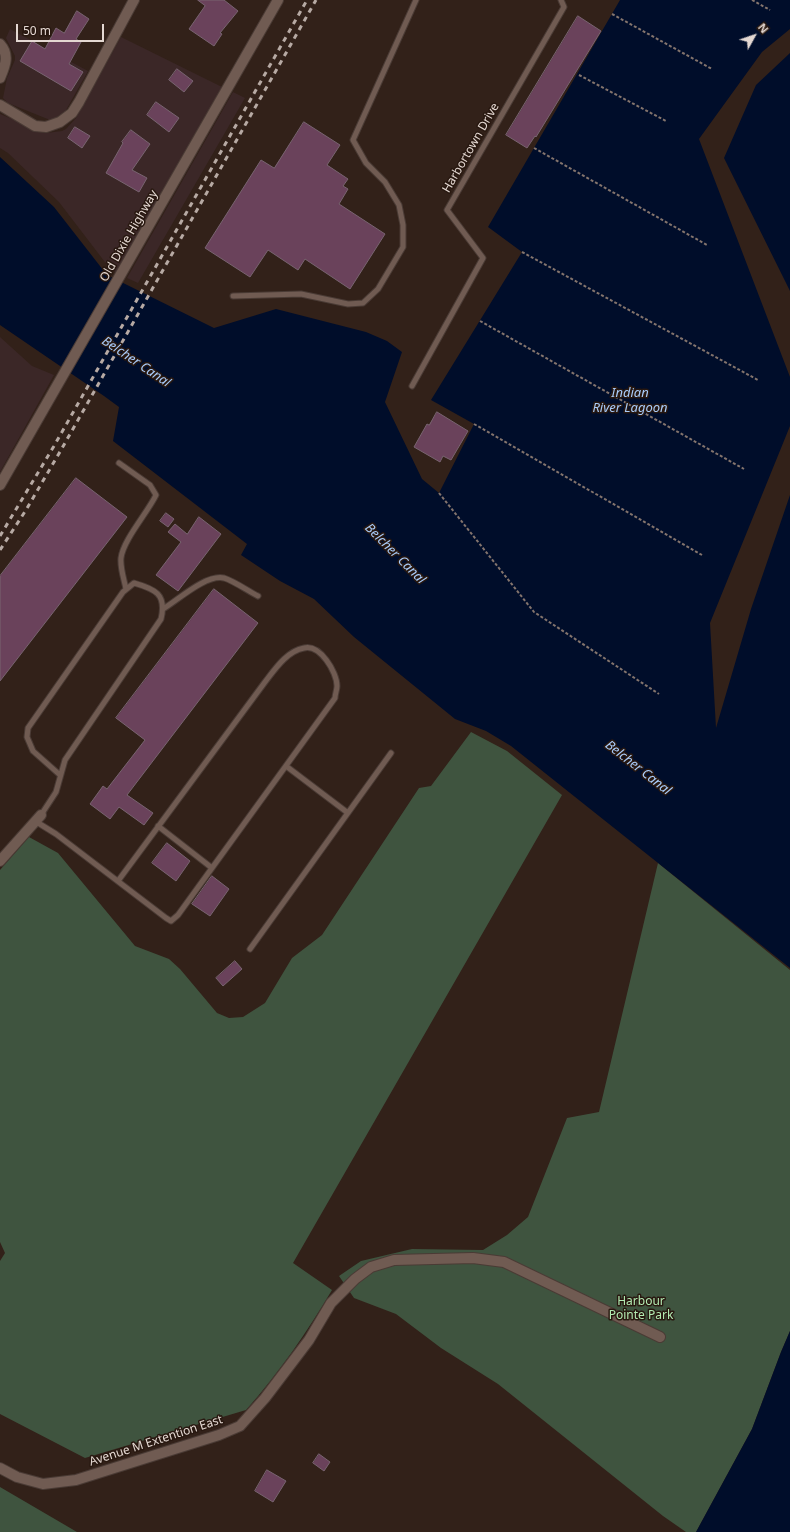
<!DOCTYPE html>
<html>
<head>
<meta charset="utf-8">
<style>
  body { margin:0 }
  #map { position:relative; width:790px; height:1532px; overflow:hidden; background:#322119; font-family:"Noto Sans",sans-serif }
  canvas { display:block }
  .north { position:absolute; left:734px; top:16px; width:40px; height:40px; -webkit-text-stroke:3px #281810; paint-order:stroke; rotate:50deg; font-size:11px; font-weight:700; line-height:16px; text-align:center; color:#e4d8d2 }
  .north::after { content:''; display:block; margin:auto; width:14px; height:18px; background:#e4d8d2; clip-path:polygon(50% 0,100% 100%,50% 72%,0 100%) }
  .scale { position:absolute; left:16px; top:24px; width:88px; height:18px; box-sizing:border-box; border:2px solid #e4d8d2; border-top:0; padding-left:5px; font-size:12px; line-height:14px; white-space:nowrap; color:#e4d8d2; -webkit-text-stroke:3px #281810; paint-order:stroke }
</style>
</head>
<body>
<div id="map">
<canvas width="790" height="1532"></canvas>
<div class="north">N</div>
<div class="scale">50 m</div>
</div>
<script>
const ctx = document.querySelector('canvas').getContext('2d');
ctx.lineJoin = 'round';
function fill(path, color) { ctx.fillStyle = color; ctx.fill(path, 'evenodd'); }
function stroke(path, color, width, dash) { ctx.strokeStyle = color; ctx.lineWidth = width; ctx.lineCap = dash ? 'butt' : 'round'; ctx.setLineDash(dash || []); ctx.stroke(path); }
function label(font, color, halo, rows, align = 'center') {
  ctx.font = font + ' "Noto Sans",sans-serif'; ctx.lineWidth = 3; ctx.setLineDash([]); ctx.textBaseline = 'middle'; ctx.strokeStyle = halo; ctx.fillStyle = color; for (const [text, x, y, turn = 0] of rows) {
    ctx.save(); ctx.translate(x, y); ctx.rotate((+turn || 0) * Math.PI / 180); ctx.textAlign = isNaN(turn) ? turn : align; if (halo) ctx.strokeText(text, 0, 0); ctx.fillText(text, 0, 0); ctx.restore();
  }
}
fill(new Path2D(`
  M10 29 88 71 65 112 59 119 50 120 8 103 3 98 7 78 15 60V56L6 38Z
  M121 37 222 87 116 272 111 270 59 202 8 153 0 148V114L46 133 62 131 66 129 76 118Z
  M233 92 245 98 138 283 127 278Z
  M0 337 32 366 54 375 0 472Z`), '#3b2727');
fill(new Path2D(`
  M471 732 507 751 562 795 293 1263 332 1290C307 1332 279 1373 246 1410L85 1458 0 1414V1261L5 1253 0 1242V870L29 837 58 853 135 946 169 959 180 969 217 1013 229 1018 243 1017 265 1003 292 958 322 935 419 788 431 786Z
  M658 863 790 970V1331L781 1352 752 1429 696 1532H686L663 1516 498 1384 441 1348 396 1314 354 1298 339 1276 361 1261 412 1249 483 1250 507 1235 528 1217 567 1118 599 1112Z
  M0 1487 77 1532H0Z`), '#3f543f');
fill(new Path2D(`
  M620 0H790V29L762 52 699 139 790 377V426L710 623 716 728 751 609 790 495V968L511 746 486 731 455 719 354 637 314 599 280 581 241 555 247 544 113 441 119 407 104 396 0 325V157L54 207 107 275 214 328 276 309 366 332 387 341 402 352 385 402 422 479 439 493 474 424 431 400 522 252 488 227Z
  M790 53V291L724 158 756 85Z
  M790 1331V1532H696L752 1429 781 1352Z`), '#000d2a');
const building = new Path2D(`
  M198 0H224L238 11 220 33 222 34 214 46 189 29 205 6Z
  M77 11 89 19 76 39 81 42 69 64 83 72 71 91 20 61 32 41 45 49 56 28 64 33Z
  M578 16 601 31 536 137 535 136 527 148 506 135Z
  M177 69 193 81 184 92 169 80Z
  M156 102 179 118 169 132 147 115Z
  M304 122 340 145 327 165 348 179 343 186 348 189 339 204 385 234 350 289 305 259 298 270 268 250 250 277 205 248 261 160 274 168Z
  M75 127 90 136 82 148 68 138Z
  M131 130 150 144 132 170 147 178 139 192 106 173 123 143 122 142Z
  M437 412 468 431 451 460 443 456 440 462 414 447 427 424 429 425Z
  M76 478 127 517 0 681V576Z
  M166 513 174 519 168 527 160 521Z
  M199 517 221 534 178 591 156 575 181 542 168 532 175 524 187 534Z
  M214 589 258 623 127 795 153 813 144 825 119 807 110 819 90 804 103 786 107 789 145 740 116 718Z
  M167 843 190 861 176 881 152 863Z
  M212 876 229 889 210 916 192 904Z
  M235 961 242 969 223 986 216 978Z
  M319 1454 330 1462 324 1471 313 1463Z
  M267 1470 286 1481 273 1502 255 1491Z`);
fill(building, '#6a425b');
stroke(building, '#786470', 1);
const service = new Path2D(`
  M233 296 301 294 348 304 363 303 378 289 403 247V225L399 205 385 182 366 163 353 140 416 0
  M412 386 483 258 447 210 564 7 561 0
  M119 463 150 485 156 495C148 512 123 540 121 558 120 568 124 579 126 589
  M163 609C178 600 206 574 224 578 234 581 248 591 258 596
  M286 766 348 813
  M41 815 56 792 65 760 161 619C167 594 155 589 134 583L123 592 28 728 27 737 33 751 60 775
  M35 821 56 834 166 918 171 921 178 915 335 698C335 694 337 690 337 686 337 672 320 644 304 648 287 651 275 669 265 682L118 881
  M158 826 212 868
  M250 949 391 753`);
const minor = new Path2D(`
  M0 44C10 55 5 66 0 78
  M0 105 35 126 46 127 60 122 72 113 79 102 134 0
  M0 861 41 815
  M0 1468 17 1477 43 1484 76 1480 219 1435 240 1426 265 1398 309 1340 331 1303 355 1279 371 1267 394 1260 473 1258 504 1262 660 1337`);
const tertiary = new Path2D(`
  M0 485 278 0`);
stroke(service, '#4a3b35', 7);
stroke(minor, '#4a3b35', 12);
stroke(tertiary, '#4a3b35', 12);
stroke(new Path2D(`
  M752 0 770 10
  M612 14 712 69
  M579 75 666 121
  M534 148 707 245
  M522 252 758 380
  M480 321 744 469
  M474 424 702 555
  M439 493 534 612 659 694`), '#83746d', 2, [3, 2]);
stroke(service, '#705b52', 5);
stroke(minor, '#705b52', 10);
stroke(tertiary, '#705b52', 10);
stroke(new Path2D(`
  M0 536 54 446 307 0
  M0 550 26 510 61 450 316 0`), '#b7aaa4', 3, [5, 5]);
label('12px', '#e4d8d2', '#281810', [
  ["Harbortown Drive",471,148,-60],
  ["Old Dixie Highway",129,236,-60],
  ["Avenue M Extention East",156,1441,-18]
]);
label('12px', '#b3ebb2', '#281810', [
  ["Harbour",641,1302],
  ["Pointe Park",641,1316]
]);
label('italic 13px', '#a9ccfb', '#281810', [
  ["Belcher Canal",136,362,34],
  ["Indian",630,393],
  ["River Lagoon",630,408],
  ["Belcher Canal",395,554,45],
  ["Belcher Canal",638,768,38]
]);
</script>
</body>
</html>
